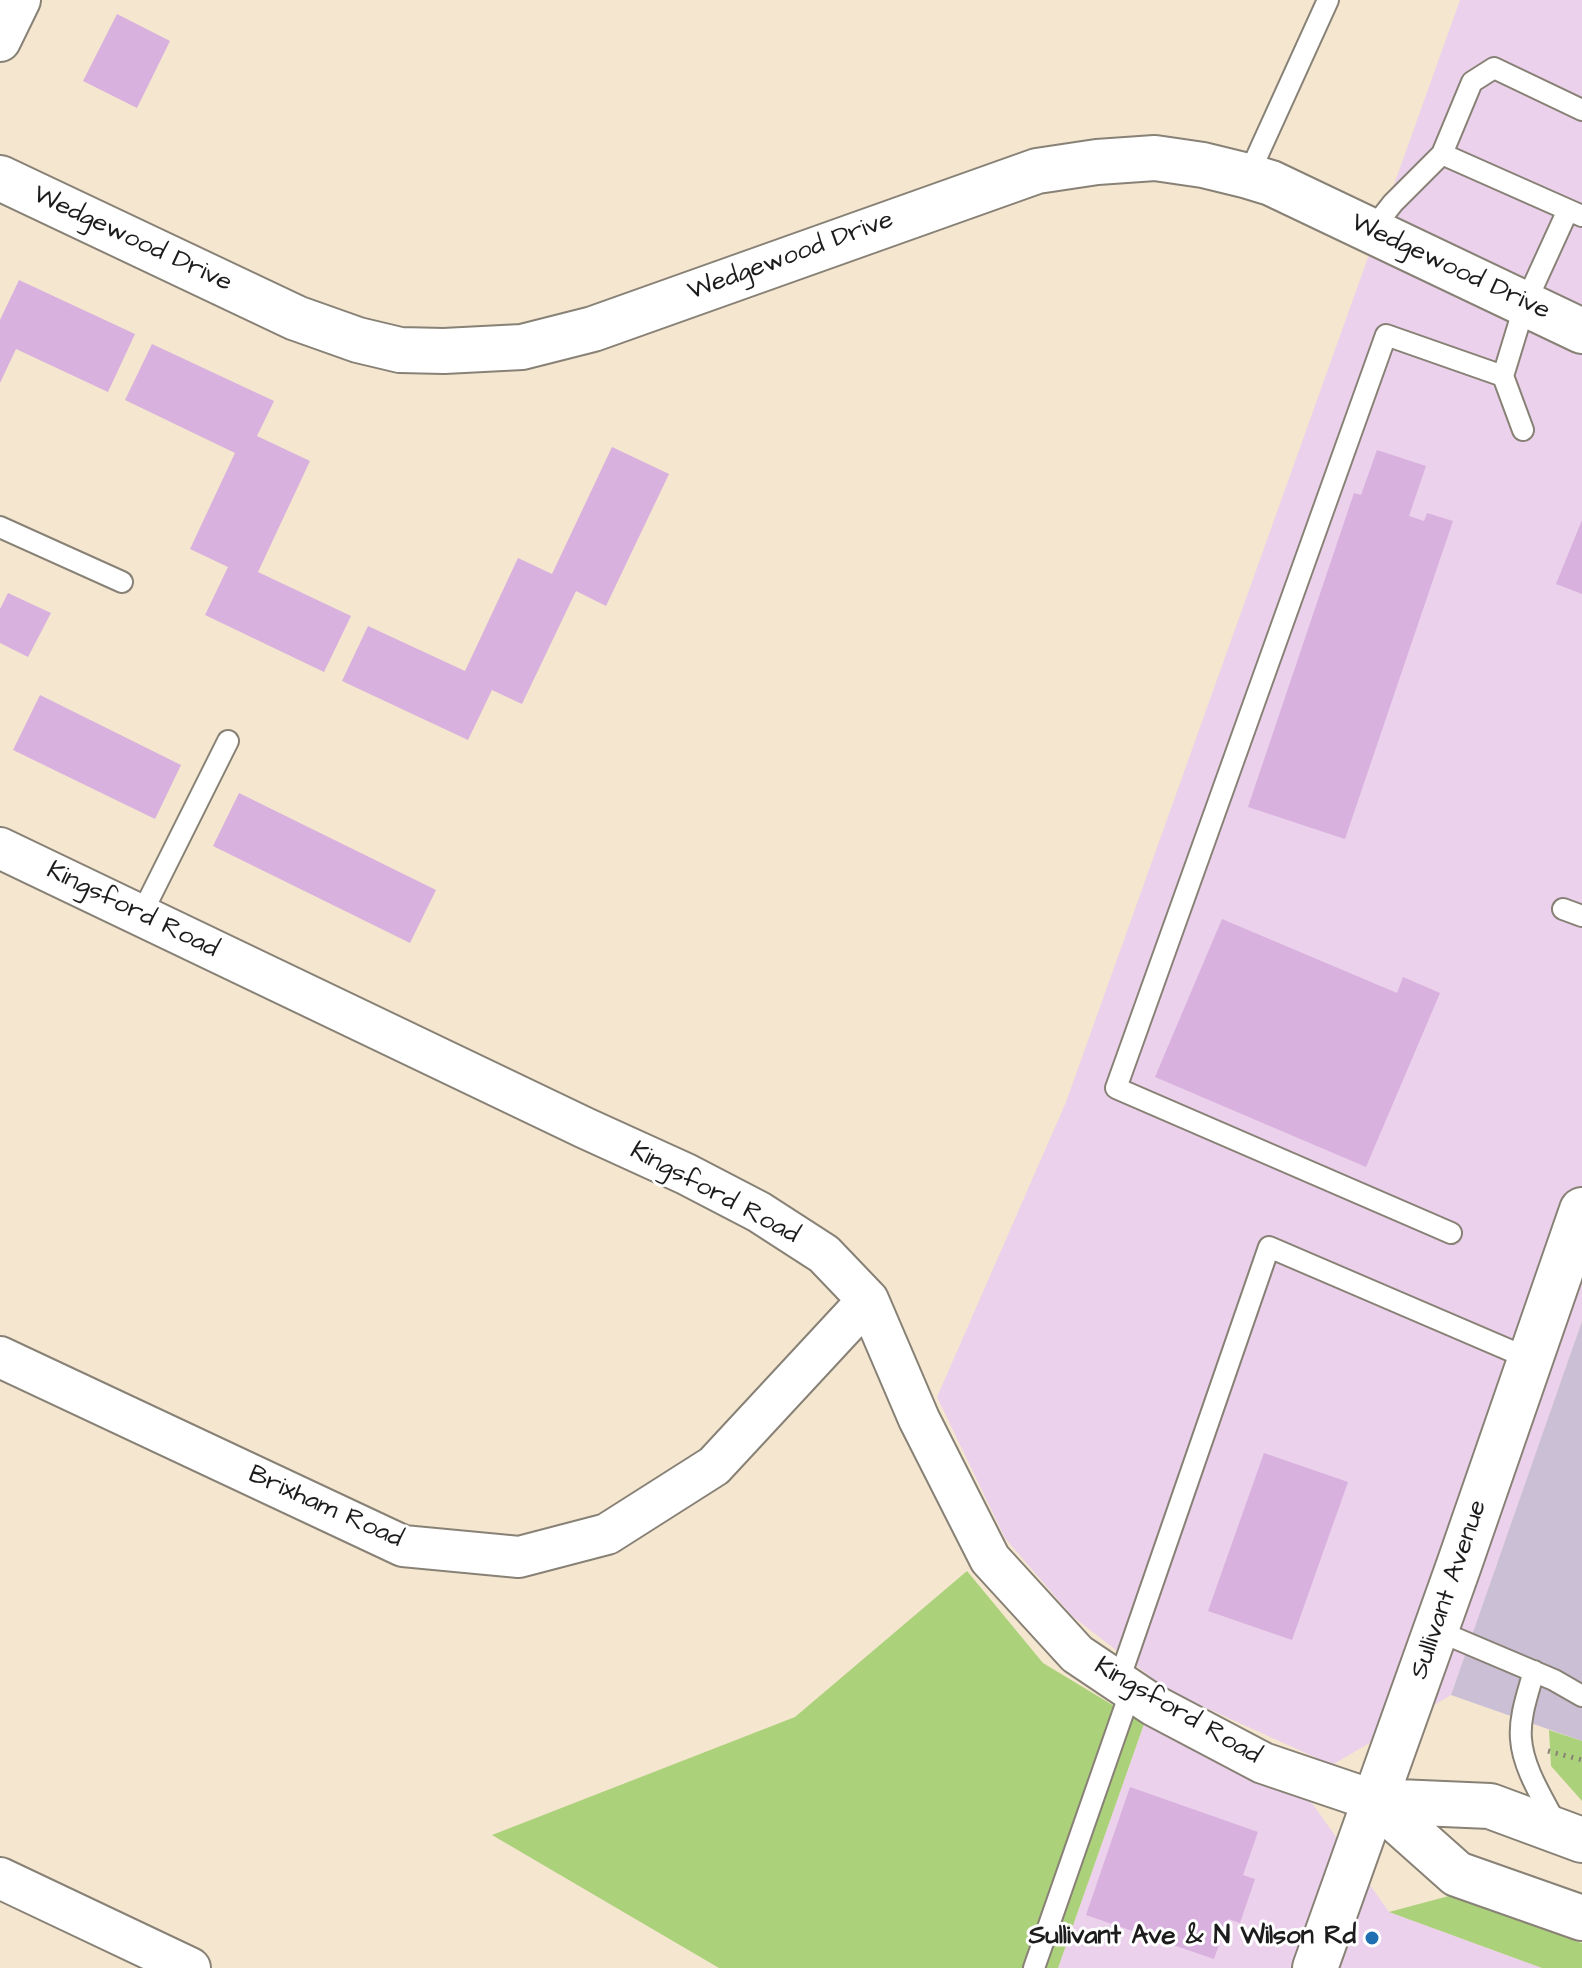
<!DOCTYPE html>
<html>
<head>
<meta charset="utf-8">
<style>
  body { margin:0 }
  canvas { display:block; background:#f4e6cf }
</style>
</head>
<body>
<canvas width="1582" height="1968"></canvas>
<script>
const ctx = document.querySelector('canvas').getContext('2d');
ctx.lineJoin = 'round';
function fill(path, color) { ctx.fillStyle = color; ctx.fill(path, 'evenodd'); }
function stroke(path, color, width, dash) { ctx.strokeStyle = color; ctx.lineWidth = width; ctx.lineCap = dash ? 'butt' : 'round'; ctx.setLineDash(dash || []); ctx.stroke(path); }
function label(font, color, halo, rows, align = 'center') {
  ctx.font = font + ' "Architects Daughter",sans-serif'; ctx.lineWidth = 6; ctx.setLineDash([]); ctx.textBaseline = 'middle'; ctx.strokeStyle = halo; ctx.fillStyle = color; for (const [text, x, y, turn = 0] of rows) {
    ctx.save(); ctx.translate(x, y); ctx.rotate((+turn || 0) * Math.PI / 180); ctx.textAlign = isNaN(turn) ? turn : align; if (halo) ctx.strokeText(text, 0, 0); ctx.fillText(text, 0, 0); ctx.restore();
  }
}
fill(new Path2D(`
  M1460 0H1582V1321L1451 1695 1332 1765 1169 1691 1072 1616 1005 1538 937 1397 1066 1102Z
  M1144 1724 1312 1803 1389 1912 1542 1968H1058Z`), '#ebd1eb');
fill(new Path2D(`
  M1582 1321V1741L1451 1695Z`), '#cbbfd5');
fill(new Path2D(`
  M967 1571 1043 1663 1144 1724 1058 1968H719L492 1835 795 1717Z
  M1549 1730 1582 1741V1801L1551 1766Z
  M1449 1896 1582 1943V1968H1542L1389 1912Z`), '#acd17b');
fill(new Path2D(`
  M117 14 170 41 137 108 83 81Z
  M19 280 135 334 108 392 16 349 0 383V320Z
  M152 344 274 401 257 436 310 461 258 572 351 616 324 672 205 615 228 567 190 549 235 453 125 400Z
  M612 447 669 474 606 606 576 591 522 704 492 690 468 740 342 681 368 626 465 671 518 558 552 574Z
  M1377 450 1426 466 1409 516 1424 521 1427 513 1453 521 1345 839 1248 807 1354 493 1361 495Z
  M1582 520V594L1556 584Z
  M8 593 51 613 28 657 0 643V609Z
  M40 695 181 765 155 819 13 750Z
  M239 793 436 890 410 943 213 846Z
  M1222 919 1397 993 1403 977 1440 993 1366 1167 1155 1077Z
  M1264 1453 1348 1482 1292 1640 1208 1611Z
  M1130 1787 1258 1832 1243 1875 1255 1879 1240 1923 1228 1919 1214 1959 1086 1915Z`), '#d8b1de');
const lane = new Path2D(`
  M1582 110 1494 68 1472 82 1442 154 1582 216
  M1248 176 1328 0
  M1371 231 1393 203 1442 154
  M1503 376 1523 430
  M0 527 122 582
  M1563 909 1582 916
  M141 915 228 741
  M1451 1233 1116 1088 1386 335 1503 376 1525 304 1568 210
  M1436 1630 1554 1680 1582 1696
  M1534 1671C1528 1693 1519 1717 1521 1739 1523 1769 1544 1800 1557 1826
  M1118 1683 1269 1247 1530 1359
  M1034 1968 1131 1690`);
const street = new Path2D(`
  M0 41 20 0
  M0 848 585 1128 686 1174 759 1212 824 1254 868 1300 919 1419 990 1559 1077 1654 1153 1705 1263 1763 1375 1801
  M0 1357 403 1546 519 1557 607 1534 714 1466 868 1300
  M0 1878 190 1968`);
const secondary = new Path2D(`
  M0 178 296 318 358 340 400 350 444 351 522 347 593 329 1037 171 1097 162 1155 158 1203 165 1248 176 1271 183 1582 331
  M1375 1801 1457 1874 1582 1918
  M1375 1801 1490 1806 1582 1840
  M1315 1968 1459 1565 1582 1210`);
stroke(lane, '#888176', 24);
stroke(street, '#888176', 44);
stroke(secondary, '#888176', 48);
stroke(new Path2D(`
  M1548 1751 1582 1760`), '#888176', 5, [2, 6]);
stroke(lane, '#fff', 20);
stroke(street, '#fff', 40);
stroke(secondary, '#fff', 44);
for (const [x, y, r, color] of [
  [1372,1938,8,"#1f6fb2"]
]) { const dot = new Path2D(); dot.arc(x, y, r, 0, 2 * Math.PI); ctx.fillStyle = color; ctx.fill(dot); stroke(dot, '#fff', 3); }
label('26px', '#1c1c1c', '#fff', [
  ["Wedgewood Drive",132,240,25],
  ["Wedgewood Drive",791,257,-20],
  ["Wedgewood Drive",1450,268,25],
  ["Kingsford Road",132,911,26],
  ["Kingsford Road",714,1194,28],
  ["Brixham Road",325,1508,24],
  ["Sullivant Avenue",1450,1590,-71],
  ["Kingsford Road",1177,1712,30]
]);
label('bold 26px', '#1c1c1c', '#fff', [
  ["Sullivant Ave & N Wilson Rd",1356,1938]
], 'right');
</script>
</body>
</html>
